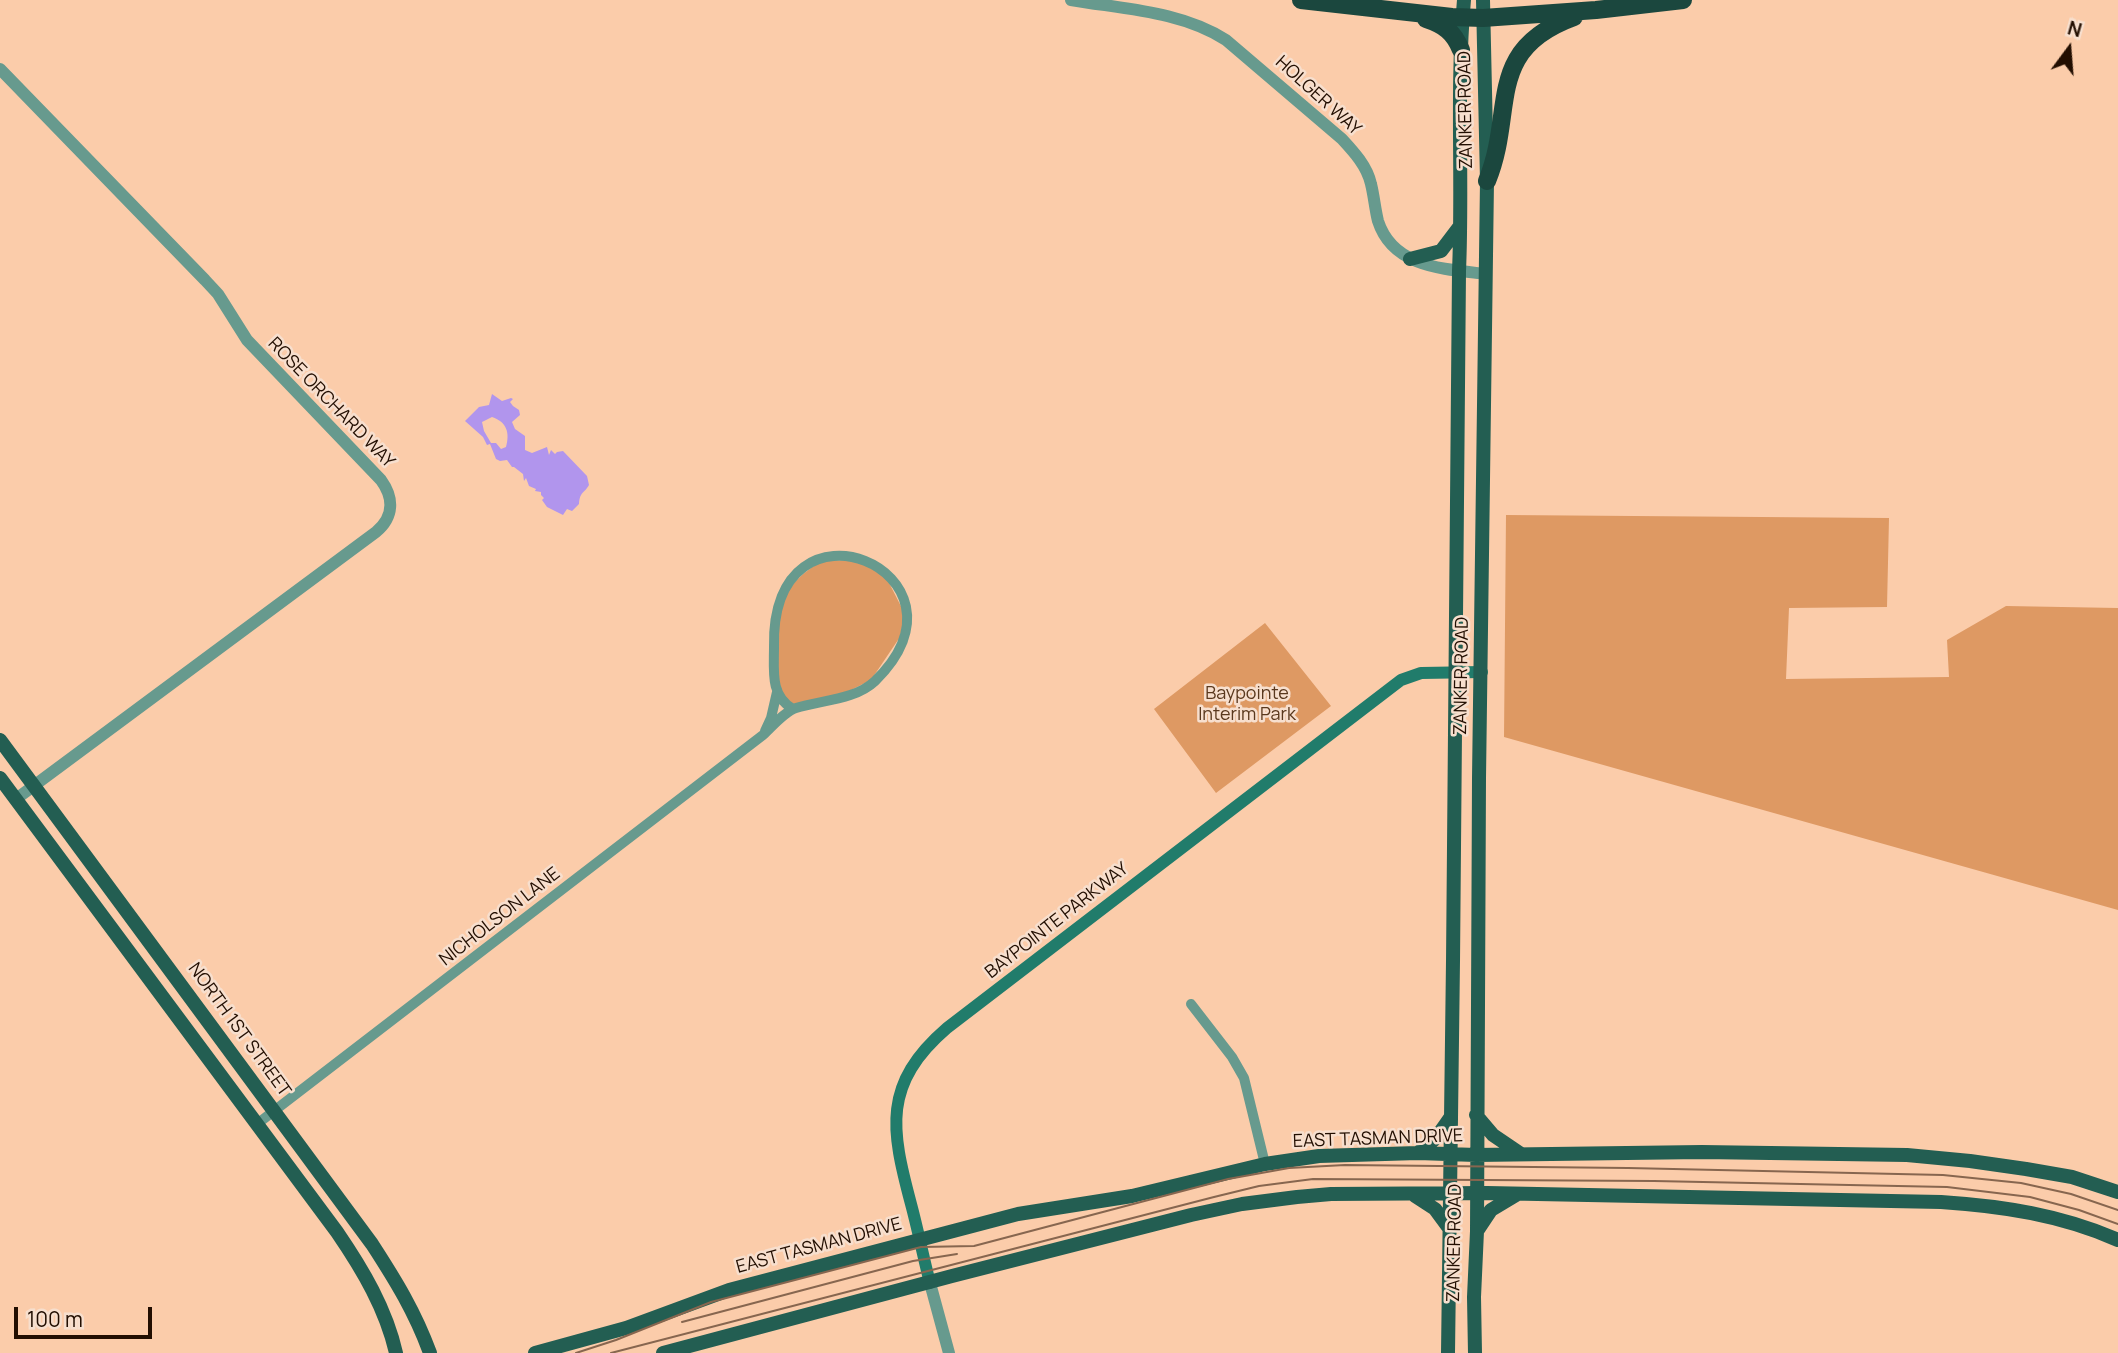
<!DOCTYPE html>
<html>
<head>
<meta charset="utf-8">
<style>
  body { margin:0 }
  #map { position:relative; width:2118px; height:1353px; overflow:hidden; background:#fbccaa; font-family:Manrope,sans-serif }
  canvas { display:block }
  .north { position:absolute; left:2034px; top:14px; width:70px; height:70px; -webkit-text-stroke:5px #f7dfce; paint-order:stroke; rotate:16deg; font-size:19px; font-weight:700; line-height:28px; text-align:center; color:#220e01 }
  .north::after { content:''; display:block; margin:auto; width:24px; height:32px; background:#220e01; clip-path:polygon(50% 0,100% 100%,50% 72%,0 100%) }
  .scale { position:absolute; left:14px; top:1307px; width:138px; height:32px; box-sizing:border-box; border:4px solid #220e01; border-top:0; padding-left:9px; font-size:21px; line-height:24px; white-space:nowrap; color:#220e01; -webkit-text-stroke:5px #f7dfce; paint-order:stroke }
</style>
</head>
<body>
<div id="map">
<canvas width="2118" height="1353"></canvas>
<div class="north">N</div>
<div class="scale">100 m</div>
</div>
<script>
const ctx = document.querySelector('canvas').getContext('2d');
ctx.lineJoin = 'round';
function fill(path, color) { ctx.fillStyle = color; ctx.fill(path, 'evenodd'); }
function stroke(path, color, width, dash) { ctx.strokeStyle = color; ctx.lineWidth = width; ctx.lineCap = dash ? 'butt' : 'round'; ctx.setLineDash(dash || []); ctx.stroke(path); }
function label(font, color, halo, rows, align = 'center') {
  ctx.font = font + ' Manrope,sans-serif'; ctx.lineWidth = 5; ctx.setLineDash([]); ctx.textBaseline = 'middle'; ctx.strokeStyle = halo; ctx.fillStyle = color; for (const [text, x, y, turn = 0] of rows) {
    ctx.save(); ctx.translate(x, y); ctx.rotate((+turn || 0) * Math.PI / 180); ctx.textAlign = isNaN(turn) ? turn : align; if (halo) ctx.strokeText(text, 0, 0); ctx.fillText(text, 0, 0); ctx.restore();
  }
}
fill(new Path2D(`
  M1506 515 1889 518 1887 607 1789 608 1786 679 1949 677 1947 640 2006 606 2118 608V910L1504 737Z
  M823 560 858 561 886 577 905 614 900 637 871 680 849 691 795 706C788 702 783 696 781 690 773 671 777 616 785 598 791 581 809 569 823 560Z
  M1265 623 1331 706 1216 793 1154 709Z`), '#de9963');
fill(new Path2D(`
  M492 394 502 401 511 398 513 399 510 402 513 406 519 410 520 415 512 422 515 429 525 436V450L532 453 547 447 549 455 551 450 555 454 557 452 563 451 587 476 589 485C584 494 580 491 579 504L572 511 567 509 563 515 547 507 542 500 544 498 541 495V492L535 491 536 489 529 486 526 478 524 481 523 474 514 467H512L507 460 500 461 496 459 490 444 487 445 483 437 465 421 479 407 489 405ZM492 417C507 422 510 433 506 447L501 449 496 443H491L484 431 482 422Z`), '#b195ed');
stroke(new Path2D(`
  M765 731 771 718 777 692
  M1191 1004 1232 1057 1244 1078 1265 1164
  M257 1124 763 735C772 727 784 712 796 708 821 700 855 700 875 681 987 572 770 481 774 647 774 671 770 696 793 709`), '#679a8e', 10);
stroke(new Path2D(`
  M1071 0C1123 9 1181 11 1226 40L1342 139C1354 152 1367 166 1371 184 1374 196 1375 209 1378 221 1393 268 1445 269 1486 274
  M0 69 205 280 218 294 247 340 381 480C394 498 394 517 376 532L16 799
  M930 1283 949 1353`), '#679a8e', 12);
stroke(new Path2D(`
  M930 1283C923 1256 918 1230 911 1204 891 1129 882 1084 947 1028L1401 680 1421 673 1482 672`), '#217c6b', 12);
stroke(new Path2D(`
  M1410 259 1441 251 1460 226
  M0 740 372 1244C396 1281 415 1312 430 1353
  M0 778 337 1232C363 1270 386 1309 396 1353
  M1476 1115 1493 1135 1521 1154
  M1418 1153 1436 1138 1450 1118
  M1415 1196 1435 1209 1449 1228
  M1477 1231 1491 1210 1516 1195
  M535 1353 626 1328 729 1290 1018 1214 1132 1196 1265 1164 1319 1156 1418 1153 1476 1155 1702 1152 1907 1155 1970 1161 2026 1169 2072 1177 2118 1192
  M663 1353 952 1276 1191 1215 1242 1204 1297 1197 1331 1194 1487 1193 1941 1202C2002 1206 2062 1215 2118 1240
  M1448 1353 1453 961 1459 271C1463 181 1456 90 1464 0
  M1475 1353 1474 1297 1477 1231 1479 778 1487 181 1483 0`), '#235e52', 14);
stroke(new Path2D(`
  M1301 0 1452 17 1483 18 1596 10 1683 0
  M1426 19C1444 25 1454 32 1461 50
  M1487 181C1516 111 1483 50 1574 17`), '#1b473e', 18);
stroke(new Path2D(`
  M682 1322 913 1261 957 1254
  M576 1353 616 1340 711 1302 921 1247 974 1246 1228 1179 1289 1168 1345 1165 1628 1168 1943 1175 2021 1183 2071 1194 2118 1210
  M611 1353 1214 1197 1259 1186 1313 1179 1654 1181 1947 1187 2030 1197 2079 1210 2118 1224`), '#87664f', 2);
label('18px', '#220e01', '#f7dfce', [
  ["HOLGER WAY",1318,96,42],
  ["ZANKER ROAD",1466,110,-91],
  ["ROSE ORCHARD WAY",331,403,46],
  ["ZANKER ROAD",1462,676,-89],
  ["NICHOLSON LANE",500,917,-38],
  ["BAYPOINTE PARKWAY",1057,921,-38],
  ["NORTH 1ST STREET",239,1030,54],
  ["EAST TASMAN DRIVE",1378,1139,-2],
  ["ZANKER ROAD",1455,1243,-89],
  ["EAST TASMAN DRIVE",819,1246,-15]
]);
label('18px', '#5a381d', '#f7dfce', [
  ["Baypointe",1247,694],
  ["Interim Park",1247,715]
]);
</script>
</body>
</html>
